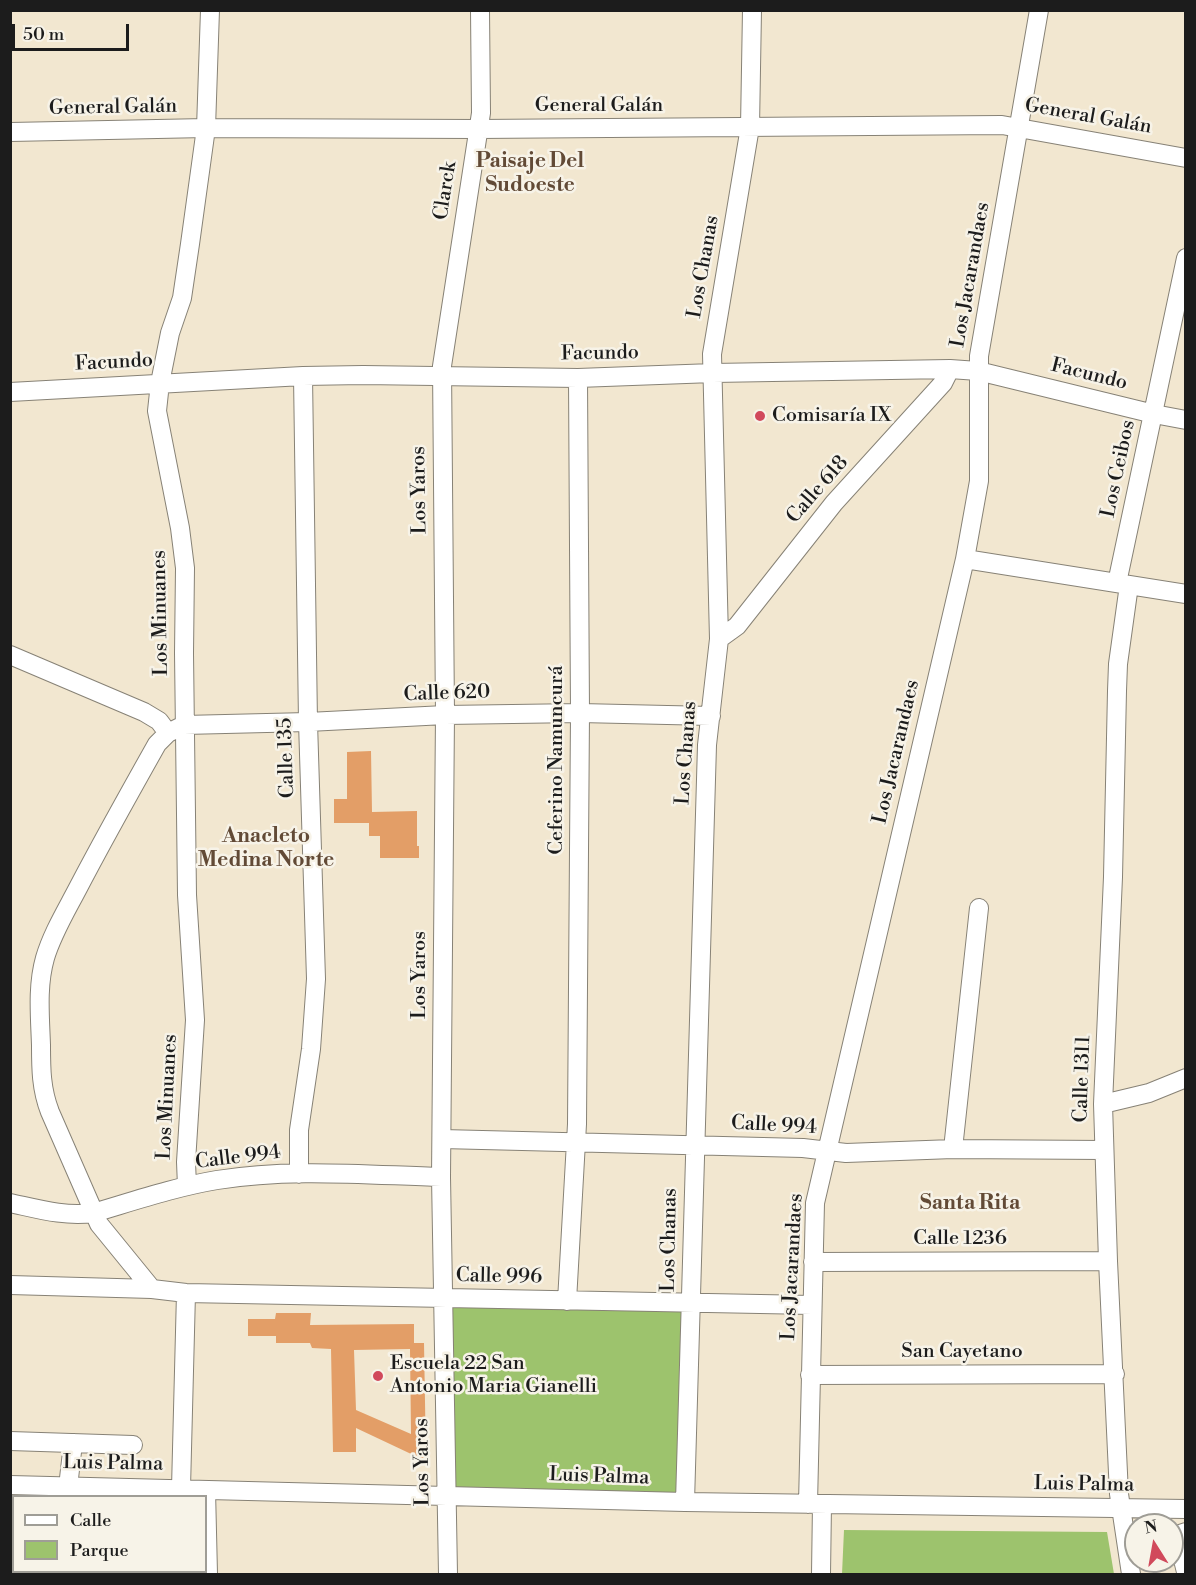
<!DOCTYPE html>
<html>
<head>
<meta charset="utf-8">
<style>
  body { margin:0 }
  #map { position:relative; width:1196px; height:1585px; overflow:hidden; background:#f2e7d0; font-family:"Libre Bodoni",serif }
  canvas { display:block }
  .frame { position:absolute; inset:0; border:12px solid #1c1c1c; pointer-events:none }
  .legend { position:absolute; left:12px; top:1495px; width:195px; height:78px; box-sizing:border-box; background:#f7f3e8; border:2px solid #9f9d96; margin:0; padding:8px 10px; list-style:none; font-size:18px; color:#1c1c1c }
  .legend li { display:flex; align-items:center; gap:12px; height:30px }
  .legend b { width:30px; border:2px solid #9f9d96 }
  .north { position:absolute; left:1124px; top:1513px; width:60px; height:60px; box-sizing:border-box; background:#f7f3e8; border:2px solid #9f9d96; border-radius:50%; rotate:349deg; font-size:16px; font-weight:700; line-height:24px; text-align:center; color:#1c1c1c }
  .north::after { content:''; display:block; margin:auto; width:21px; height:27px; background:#d1495b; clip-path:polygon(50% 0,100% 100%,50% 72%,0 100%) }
  .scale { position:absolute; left:12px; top:24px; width:117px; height:27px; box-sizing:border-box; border:3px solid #1c1c1c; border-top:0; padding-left:8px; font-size:18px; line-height:21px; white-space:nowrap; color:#1c1c1c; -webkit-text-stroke:4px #f7f3e8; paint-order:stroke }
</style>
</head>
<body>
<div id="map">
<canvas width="1196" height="1585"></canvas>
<div class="frame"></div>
<ul class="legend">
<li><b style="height:8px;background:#fff"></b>Calle</li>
<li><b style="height:16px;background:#9dc36d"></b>Parque</li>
</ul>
<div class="north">N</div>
<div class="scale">50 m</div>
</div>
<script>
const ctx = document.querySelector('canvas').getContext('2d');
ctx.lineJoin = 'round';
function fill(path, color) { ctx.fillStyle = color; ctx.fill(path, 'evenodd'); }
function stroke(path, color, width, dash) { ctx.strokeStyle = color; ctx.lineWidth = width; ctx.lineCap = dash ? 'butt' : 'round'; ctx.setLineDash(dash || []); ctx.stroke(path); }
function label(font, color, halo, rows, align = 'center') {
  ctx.font = font + ' "Libre Bodoni",serif'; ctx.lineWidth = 5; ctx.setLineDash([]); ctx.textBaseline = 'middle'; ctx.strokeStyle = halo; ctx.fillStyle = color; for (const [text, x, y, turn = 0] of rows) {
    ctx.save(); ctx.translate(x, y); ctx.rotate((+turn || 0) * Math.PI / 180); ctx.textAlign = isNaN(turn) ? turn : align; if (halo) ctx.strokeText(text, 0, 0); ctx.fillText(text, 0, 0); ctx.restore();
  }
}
fill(new Path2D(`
  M442 1299 690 1304 685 1502 446 1495Z
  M844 1530 1107 1532 1114 1574H842Z`), '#9dc36d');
fill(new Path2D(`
  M371 751 372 812 417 811V846H419V858H380V836H369V823H334V799H347V752Z
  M276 1313H311L310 1325 414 1324V1343H424L426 1461 356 1428V1452H333L331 1349 312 1348 310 1343H276V1336H248V1319H275ZM410 1349 411 1434 356 1410 354 1350Z`), '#e39e67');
const minor = new Path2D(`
  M10 132 206 128 478 129 1002 125 1186 158
  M10 392 303 376 363 375 578 378 713 373 950 369 978 371 1154 414 1186 420
  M965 559 1186 594
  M1117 583 1186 258
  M1129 585 1118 664 1117 691 1113 877 1103 1104 1108 1261 1119 1494 1131 1574
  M719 639 737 626 834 503 943 383 950 369
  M10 655 144 712 159 721 168 733
  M1103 1104 1149 1093 1186 1078
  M442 1139 803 1148 846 1153 953 1149 1104 1150
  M953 1149 979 908
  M299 1174V1130L311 1049 316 979 308 722 303 376
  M187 1186 186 1162 195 1020 187 895 184 653 185 568 180 528 157 411 160 383 170 333 182 298 190 244 206 128 210 10
  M10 1203C38 1209 65 1217 93 1213 134 1201 175 1187 217 1180 290 1168 367 1175 441 1177
  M813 1262 1108 1261
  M10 1285 152 1289 186 1293 812 1305
  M152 1289 99 1224 50 1112C41 1089 41 1068 41 1045 40 1016 37 986 45 958 52 934 66 911 78 888 103 840 130 792 157 744L168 733 184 725 308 722 445 715 580 713 711 716
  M567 1301 577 1124 580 713 578 378
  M810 1375 1115 1374
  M10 1441 133 1445
  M10 1485 685 1502 1186 1509
  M181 1488 186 1293
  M206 1490 208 1574
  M67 1496 73 1443
  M685 1502 707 745 719 639 712 354 750 127 752 10
  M808 1504 815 1203 965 559 979 481V356L1039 10
  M1186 1532 1177 1535 1186 1572
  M56 1574 57 1572
  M448 1574 441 1177 445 715 442 366 481 113 480 10
  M821 1574 822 1504`);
stroke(minor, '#878276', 20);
stroke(minor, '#fff', 18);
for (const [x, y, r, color] of [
  [760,416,6,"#d1495b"],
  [378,1376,6,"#d1495b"]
]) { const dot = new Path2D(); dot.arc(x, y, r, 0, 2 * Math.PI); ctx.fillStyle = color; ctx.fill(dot); stroke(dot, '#f7f3e8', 2); }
label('20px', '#1c1c1c', '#f7f3e8', [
  ["General Galán",599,106],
  ["General Galán",113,108,-1],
  ["General Galán",1088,117,10],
  ["Clarck",446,191,-81],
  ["Los Chanas",704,267,-80],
  ["Los Jacarandaes",971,275,-80],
  ["Facundo",600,354,-1],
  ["Facundo",114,363,-3],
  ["Facundo",1089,375,14],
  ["Los Ceibos",1119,469,-78],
  ["Los Yaros",420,490,-91],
  ["Calle 618",818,490,-49],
  ["Los Minuanes",161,613,-91],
  ["Calle 620",447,694,-2],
  ["Los Jacarandaes",897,752,-77],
  ["Los Chanas",687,753,-86],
  ["Calle 135",287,758,-92],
  ["Ceferino Namuncurá",557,760,-90],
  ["Los Yaros",420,975,-90],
  ["Calle 1311",1083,1079,-88],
  ["Los Minuanes",168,1097,-87],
  ["Calle 994",774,1126,3],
  ["Calle 994",238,1158,-7],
  ["Calle 1236",960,1239],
  ["Los Chanas",670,1240,-89],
  ["Los Jacarandaes",793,1267,-87],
  ["Calle 996",499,1277,1],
  ["San Cayetano",962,1352],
  ["Los Yaros",423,1462,-91],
  ["Luis Palma",113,1464,1],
  ["Luis Palma",599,1477,2],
  ["Luis Palma",1084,1485,1]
]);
label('20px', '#1c1c1c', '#f7f3e8', [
  ["Comisaría IX",772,416],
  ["Escuela 22 San",390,1364],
  ["Antonio Maria Gianelli",390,1387]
], 'left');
label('bold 21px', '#624a36', '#f7f3e8', [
  ["Paisaje Del",530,162],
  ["Sudoeste",530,186],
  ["Anacleto",266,837],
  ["Medina Norte",266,861],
  ["Santa Rita",970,1204]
]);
</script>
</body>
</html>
